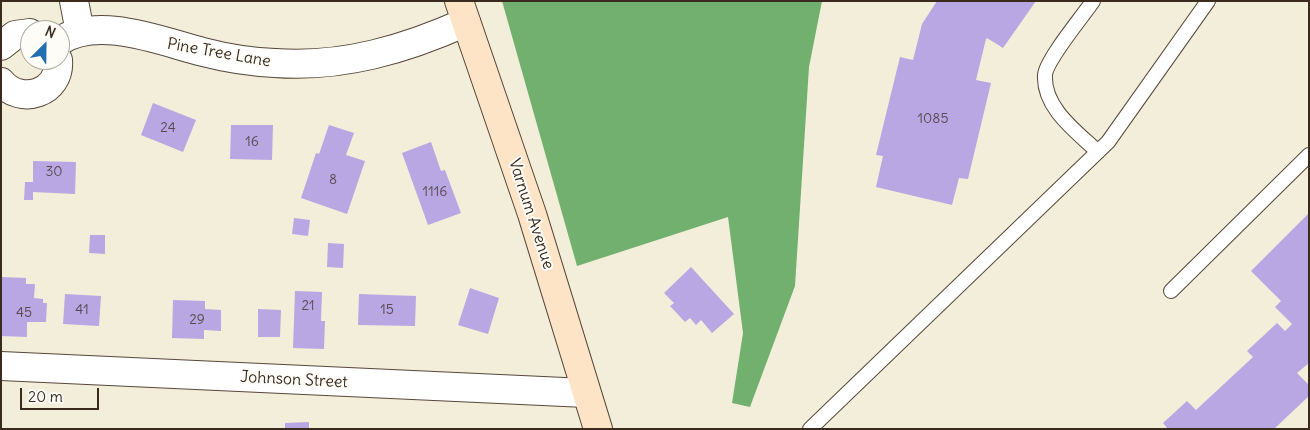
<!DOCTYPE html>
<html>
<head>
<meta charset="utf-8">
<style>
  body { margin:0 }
  #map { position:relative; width:1310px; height:430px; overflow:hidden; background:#f3eeda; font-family:Delius,sans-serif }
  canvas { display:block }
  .frame { position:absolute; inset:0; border:2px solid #3b2a1e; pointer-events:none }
  .north { position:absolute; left:20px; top:20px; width:50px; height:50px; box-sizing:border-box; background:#fdfcf7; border:1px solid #afa8a0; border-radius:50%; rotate:23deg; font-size:14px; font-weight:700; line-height:20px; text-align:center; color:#3b2a1e }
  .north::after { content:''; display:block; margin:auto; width:18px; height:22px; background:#1f6fb2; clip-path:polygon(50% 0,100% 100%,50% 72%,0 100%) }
  .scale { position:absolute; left:20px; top:388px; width:79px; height:22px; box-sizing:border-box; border:2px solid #3b2a1e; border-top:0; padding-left:6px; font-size:15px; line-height:18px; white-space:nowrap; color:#3b2a1e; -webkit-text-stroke:4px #fdfcf7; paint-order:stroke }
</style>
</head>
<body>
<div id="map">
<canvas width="1310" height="430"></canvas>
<div class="frame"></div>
<div class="north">N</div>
<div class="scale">20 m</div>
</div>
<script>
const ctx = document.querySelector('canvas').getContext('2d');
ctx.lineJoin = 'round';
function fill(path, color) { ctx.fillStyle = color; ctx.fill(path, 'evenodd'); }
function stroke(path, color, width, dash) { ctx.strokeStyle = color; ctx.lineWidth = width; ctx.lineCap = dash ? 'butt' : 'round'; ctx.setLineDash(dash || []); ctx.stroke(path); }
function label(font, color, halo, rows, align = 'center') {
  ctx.font = font + ' Delius,sans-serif'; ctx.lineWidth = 4; ctx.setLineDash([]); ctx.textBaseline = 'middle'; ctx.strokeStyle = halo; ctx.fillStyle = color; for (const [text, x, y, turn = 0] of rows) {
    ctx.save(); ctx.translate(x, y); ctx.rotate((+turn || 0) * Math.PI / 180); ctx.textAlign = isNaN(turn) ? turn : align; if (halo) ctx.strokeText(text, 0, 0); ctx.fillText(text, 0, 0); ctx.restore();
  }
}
fill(new Path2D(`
  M502 1H822L809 67 795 286 750 407 732 403 743 333 728 217 577 266Z`), '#72b070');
fill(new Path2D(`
  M937 1H1036L1003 48 987 38 986 39 976 80 991 83 968 179 959 178 952 205 876 187 883 156 876 155 900 57 913 60 922 24Z
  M153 103 196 120 183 152 141 135Z
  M231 125H273L272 160 230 159Z
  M329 125 354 133 346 155 365 161 347 214 301 198 316 153 319 154Z
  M431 142 441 171 445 170 461 213 428 225 402 153Z
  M33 161 76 162 75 194 33 192V200H24L25 182H33Z
  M1309 213V363L1297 373 1309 385V396L1274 429H1168L1163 423 1187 401 1196 410 1253 357 1247 351 1277 323 1285 331 1292 324 1275 307 1281 301 1251 271Z
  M294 218 310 220 308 236 292 234Z
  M90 235H105V254L89 253Z
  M328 243 344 244 343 268 327 267Z
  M691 267 734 314 712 333 701 320 696 325 690 318 685 322 670 306 674 303 664 293Z
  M1 277 26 278V284H35L34 298 43 299V303H47L46 322H27V337L1 336Z
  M470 288 499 298 488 334 458 325Z
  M295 291 322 292 321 321H325L324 349 293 348Z
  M65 294 101 296 99 326 63 324Z
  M359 294 416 296 415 326 358 325Z
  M173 300 205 301V309L221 310V331L204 330V339L172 338Z
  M258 309 281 310 280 337H258Z
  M309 422V429H285V423Z`), '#b9a7e3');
const service = new Path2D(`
  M1093 1C1083 16 1046 60 1045 75 1043 108 1077 132 1098 152
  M1171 291 1309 155
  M810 429 1108 142 1208 1`);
const minor = new Path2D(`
  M74 1 80 32
  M60 41C98 15 163 42 203 52 226 58 251 62 275 63 342 68 406 49 466 22
  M1 46 15 35 30 33
  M1 82C21 106 61 93 58 60
  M1 366 586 393`);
const secondary = new Path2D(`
  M459 1 532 214 598 429`);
stroke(service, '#57473a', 16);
stroke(minor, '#57473a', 30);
stroke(secondary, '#57473a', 30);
stroke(service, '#fff', 14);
stroke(minor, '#fff', 28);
stroke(secondary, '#fee4c6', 28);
label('14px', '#5a494f', null, [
  ["1085",933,119],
  ["24",168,128],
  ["16",252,142],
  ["30",54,172],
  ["8",333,180],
  ["1116",435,192],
  ["21",308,306],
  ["41",82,310],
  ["15",387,310],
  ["45",24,313],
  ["29",197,320]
]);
label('16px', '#3b2a1e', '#fdfcf7', [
  ["Pine Tree Lane",219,53,10],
  ["Varnum Avenue",531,214,72],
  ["Johnson Street",294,380,3]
]);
</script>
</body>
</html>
